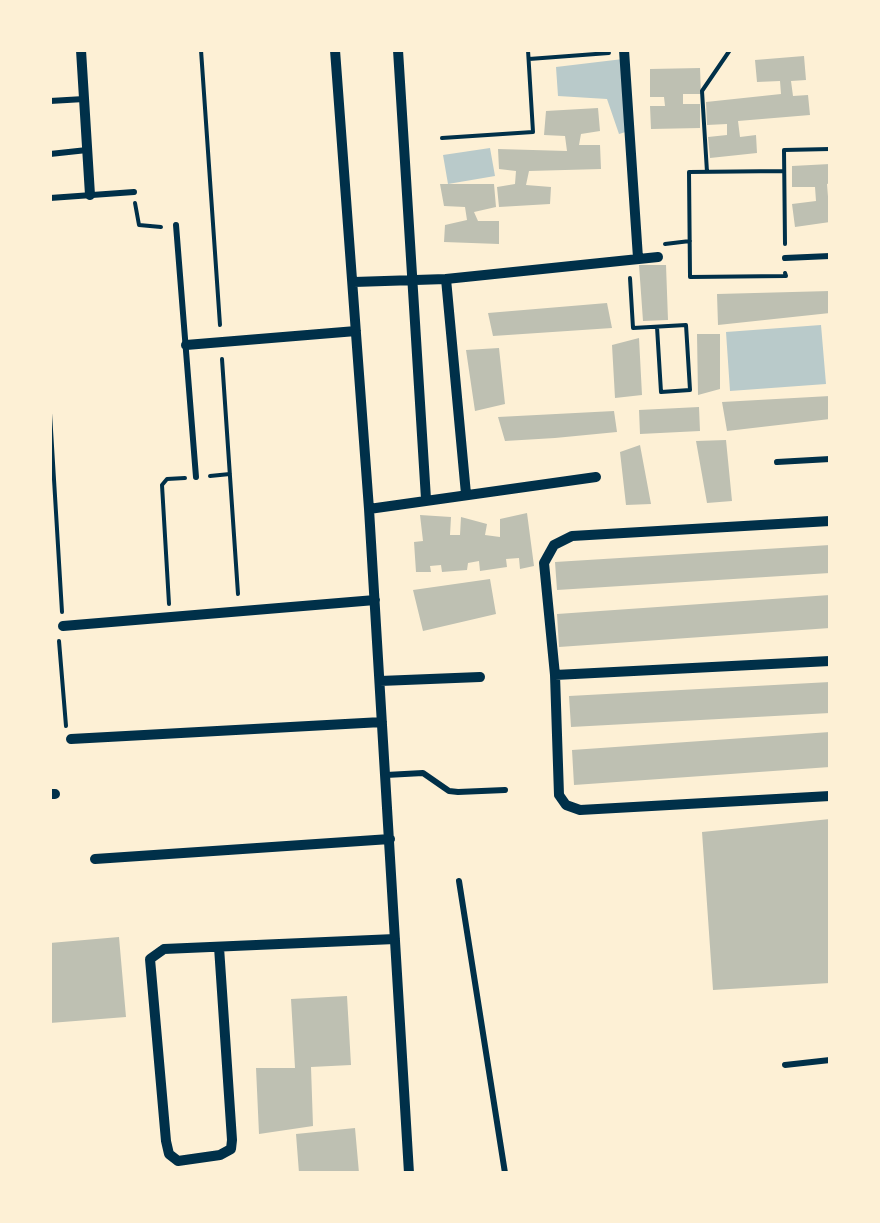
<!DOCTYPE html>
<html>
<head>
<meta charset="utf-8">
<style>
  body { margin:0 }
  #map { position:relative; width:880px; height:1223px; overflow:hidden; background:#fdf0d5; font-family:"DM Sans",sans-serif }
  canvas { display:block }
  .frame { position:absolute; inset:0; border:52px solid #fdf0d5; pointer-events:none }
</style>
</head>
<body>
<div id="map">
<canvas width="880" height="1223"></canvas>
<div class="frame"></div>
</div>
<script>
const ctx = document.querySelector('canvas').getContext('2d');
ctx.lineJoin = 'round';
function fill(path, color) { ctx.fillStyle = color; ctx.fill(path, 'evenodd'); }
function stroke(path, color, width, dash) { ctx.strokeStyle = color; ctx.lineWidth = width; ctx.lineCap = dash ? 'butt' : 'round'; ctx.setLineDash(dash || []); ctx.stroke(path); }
fill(new Path2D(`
  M623 59 632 130 619 134 607 99 558 96 556 67Z
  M490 148 495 176 448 184 443 155Z
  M821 325 826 384 730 391 726 332Z`), '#b9caca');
fill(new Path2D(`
  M804 56 806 80 791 81 793 96 808 95 810 115 738 121 740 137 756 135 757 153 710 158 708 137 727 135V124L707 125 706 102 781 94 780 81 757 82 755 60Z
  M700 68 701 94H683V104H700V128L651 129 650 106H665L664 97H650V69Z
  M598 108 600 131 581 134 579 145H600L601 169 529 171 526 185 551 187 550 204 499 207 497 187 515 184 516 171 499 169 498 149 567 151 565 136 544 135 546 111Z
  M830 164V183L827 184 830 222 795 227 792 204 816 201 815 187H792V166Z
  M440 184H494L496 207 474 212 478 221H499V244L444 242 445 225 467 220 465 207 444 206Z
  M639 265H666L668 320 643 321Z
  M830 291V313L718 325 717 294Z
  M607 303 612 328 493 336 488 313Z
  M697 334H720V389L698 395Z
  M639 338 642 395 615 398 612 345Z
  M499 348 505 404 475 411 466 350Z
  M830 396V419L727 431 722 402Z
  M699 407 700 431 640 434 639 410Z
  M614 411 617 432 555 438 505 441 498 417Z
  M726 440 732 501 707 503 696 441Z
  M640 445 651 504 626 505 620 452Z
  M527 513 534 566 520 569 519 558 506 559 507 567 480 571 479 561 468 563 467 570 442 572 441 565 430 566 431 572H416L414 542 423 541 420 515 451 517 450 535H460L461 517 487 524 485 535 500 537V519Z
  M830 545V573L557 590 555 562Z
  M490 579 496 614 423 631 413 590Z
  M830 595V628L559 647 557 614Z
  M830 682V713L571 727 569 696Z
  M830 732V767L574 785 572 750Z
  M830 819V983L713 990 702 832Z
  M119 937 126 1017 50 1023V943Z
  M347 996 351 1065 311 1067 313 1126 259 1134 256 1068H295L291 999Z
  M355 1128 359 1173H299L296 1134Z`), '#bec0b2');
stroke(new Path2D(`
  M201 50 220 325
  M529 59 609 53
  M442 138 533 132 528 50
  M784 171 689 172 690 277 786 276 785 273
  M707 172 702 91 730 50
  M135 203 139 225 161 227
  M665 244 690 241
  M785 244 784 150 830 149
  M630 278 633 328 686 325 690 390 661 392 657 327
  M222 359 238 594
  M50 413 62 612
  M210 476 230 474
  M169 604 162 485 167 479 185 478
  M59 641 66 726`), '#003049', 4);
stroke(new Path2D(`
  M50 101 84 99
  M50 154 87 150
  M50 198 134 192
  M176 225 196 477
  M785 258 830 256
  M777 462 830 459
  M386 775 423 773 449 791 458 792 505 790
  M459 881 505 1173
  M785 1065 830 1060`), '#003049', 6);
stroke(new Path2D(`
  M81 50 90 195
  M335 50 369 509 409 1173
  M398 50 426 499
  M624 50 638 258
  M446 279 658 257
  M354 282 446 279 466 494
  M186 345 356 331
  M369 509 596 477
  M830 521 572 536 554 545 544 563 555 675 559 795 566 805 580 810 830 796
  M63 626 375 600
  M555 675 830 661
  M380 681 480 677
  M71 739 382 722
  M50 794H55
  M95 859 390 839
  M219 947 232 1140 231 1149 220 1155 178 1161 169 1154 166 1141 150 959 164 949 395 939`), '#003049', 10);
</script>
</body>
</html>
